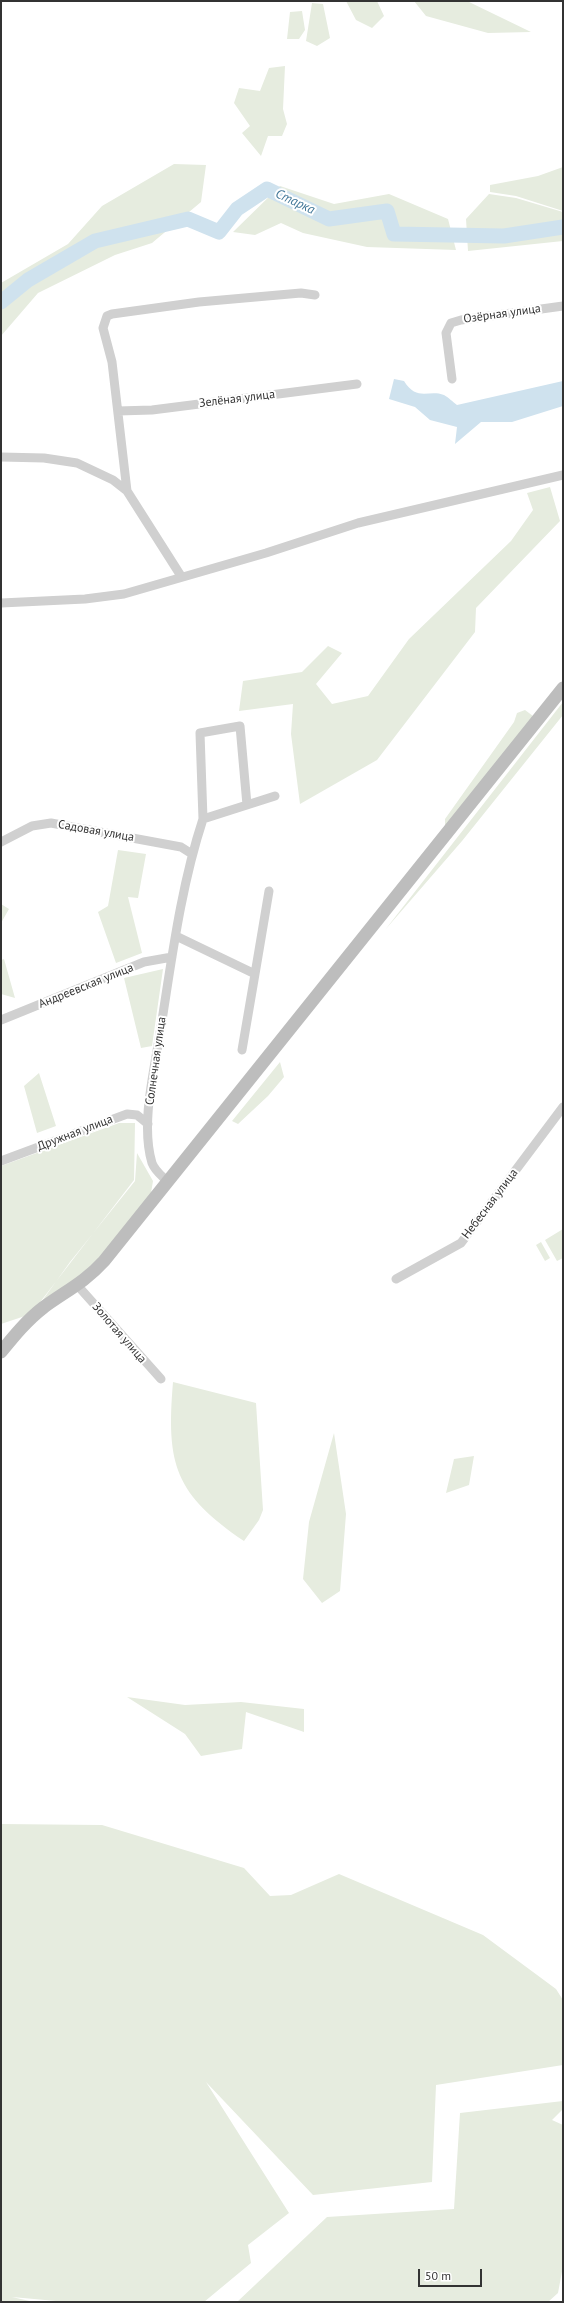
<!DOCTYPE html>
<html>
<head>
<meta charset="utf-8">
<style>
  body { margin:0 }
  #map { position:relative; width:564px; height:2303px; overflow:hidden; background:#fff; font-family:"PT Sans",sans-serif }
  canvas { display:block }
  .frame { position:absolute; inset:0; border:2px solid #333; pointer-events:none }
  .scale { position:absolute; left:418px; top:2269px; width:64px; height:18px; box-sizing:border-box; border:2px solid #333; border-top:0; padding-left:5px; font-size:12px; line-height:14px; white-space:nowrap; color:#333; -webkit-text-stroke:3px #fff; paint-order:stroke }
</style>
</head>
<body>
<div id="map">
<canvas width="564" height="2303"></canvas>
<div class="frame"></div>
<div class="scale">50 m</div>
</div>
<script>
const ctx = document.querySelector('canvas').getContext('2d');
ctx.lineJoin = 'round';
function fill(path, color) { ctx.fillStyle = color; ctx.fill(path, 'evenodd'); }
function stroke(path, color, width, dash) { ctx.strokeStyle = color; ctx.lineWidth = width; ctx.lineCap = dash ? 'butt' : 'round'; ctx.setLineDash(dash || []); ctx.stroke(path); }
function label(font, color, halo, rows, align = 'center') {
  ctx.font = font + ' "PT Sans",sans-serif'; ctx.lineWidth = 4; ctx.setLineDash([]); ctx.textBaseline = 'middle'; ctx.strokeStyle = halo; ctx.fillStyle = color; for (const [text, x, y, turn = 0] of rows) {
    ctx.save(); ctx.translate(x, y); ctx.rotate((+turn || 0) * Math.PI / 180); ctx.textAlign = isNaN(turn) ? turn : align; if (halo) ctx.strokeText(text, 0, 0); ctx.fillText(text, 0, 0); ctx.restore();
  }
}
fill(new Path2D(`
  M346 1H377L384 16 372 28 356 20Z
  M414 1H467L531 32 488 33 426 16Z
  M312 3 323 4 330 38 317 46 306 41Z
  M302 11 305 30 299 39H287L290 12Z
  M285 66 283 109 287 124 282 136H268L261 156 242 133 250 126 234 103 239 88 260 91 269 68Z
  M174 164 206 165 201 202 152 243 115 255 38 293 1 336V283L68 244 102 206Z
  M563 167V211L516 196 490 192V185L538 176Z
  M280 186 334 204 389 194 448 219 456 250 367 247 303 233 281 223 255 235 233 232Z
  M489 194 516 198 563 212V241L468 251 466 219Z
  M550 487 560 521 476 608 475 632 377 760 300 804 291 734 293 704 239 711 243 681 302 672 328 646 342 653 316 684 332 704 368 696 409 639 511 541 533 510 527 493Z
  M563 702V715L462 841 385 930Z
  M525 710 533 716 445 827V819L514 722 517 713Z
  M118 850 146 854 138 898 128 897 142 953 116 963 98 912 108 906Z
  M1 904 9 909 1 923Z
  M4 959 15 998 1 994V960Z
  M163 969 152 1046 141 1048 124 978Z
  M280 1062 284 1077 268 1096 238 1124 232 1121Z
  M39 1073 56 1126 37 1133 24 1086Z
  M119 1123H135L134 1180 31 1314 1 1324V1166Z
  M137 1153 153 1181 151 1193 108 1249 81 1276 37 1308 70 1262 135 1181Z
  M563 1229V1258L557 1261 545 1240Z
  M541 1242 550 1258 545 1261 536 1245Z
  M173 1382 256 1403 263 1510 259 1520 244 1541C175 1494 166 1465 173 1382Z
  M334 1433 346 1514 340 1591 322 1603 303 1579 309 1522Z
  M474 1456 469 1485 446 1493 454 1459Z
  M127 1697 185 1705 241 1702 304 1709V1732L246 1712 242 1749 201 1756 185 1734Z
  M1 1824 102 1825 244 1868 270 1896 291 1895 339 1874 483 1935 556 1989 563 2000V2065L436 2085 432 2182 313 2195 206 2082 289 2213 248 2245 251 2263 204 2302H67L12 2297 34 2302H1Z
  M563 2101V2109L552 2120 563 2125V2266L558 2293 548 2302H237L327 2217 454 2209 460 2113Z`), '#e6ecdf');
fill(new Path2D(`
  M394 379 404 381C417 402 429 389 444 395 448 397 453 402 457 405L563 381V406L512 422H481L455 444 457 427 430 420 415 407 389 399Z`), '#cfe2ee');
stroke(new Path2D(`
  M1 302 28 280 95 241 188 219 219 232 237 209 267 189 329 219 387 211 394 234 504 236 563 227`), '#cfe2ee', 15);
stroke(new Path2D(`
  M452 379 446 333 451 323 461 320 563 306
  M118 411 152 410 357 384
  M1 457 44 458 77 463 113 480 127 491 181 576
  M127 491 112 362 103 328 107 316 112 314 199 302 301 293 315 295
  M1 603 85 599 124 594 266 553 358 523 563 475
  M203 819 200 733 240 726 247 805
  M1 842 32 826 51 823 181 847 192 854
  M176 936 255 974 242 1050
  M255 974 269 891
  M1 1020 144 962 172 957
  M1 1161 127 1114 137 1115 148 1124
  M167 1181C162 1176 155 1171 152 1163 140 1123 155 1068 161 1027 172 957 181 886 203 819L275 796
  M396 1279 461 1243 563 1107
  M78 1286 161 1379`), '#d0d0d0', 9);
stroke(new Path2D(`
  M1 1352C14 1336 27 1320 44 1307 66 1291 85 1282 104 1261L563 688`), '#bdbdbd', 13);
label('12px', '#333', '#fff', [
  ["Озёрная улица",502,314,-8],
  ["Зелёная улица",237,399,-7],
  ["Садовая улица",96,831,10],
  ["Андреевская улица",86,986,-22],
  ["Солнечная улица",156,1061,-82],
  ["Дружная улица",75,1133,-21],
  ["Небесная улица",490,1204,-53],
  ["Золотая улица",119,1333,49]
]);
label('italic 13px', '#3f7597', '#fff', [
  ["Старка",295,202,25]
]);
</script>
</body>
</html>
